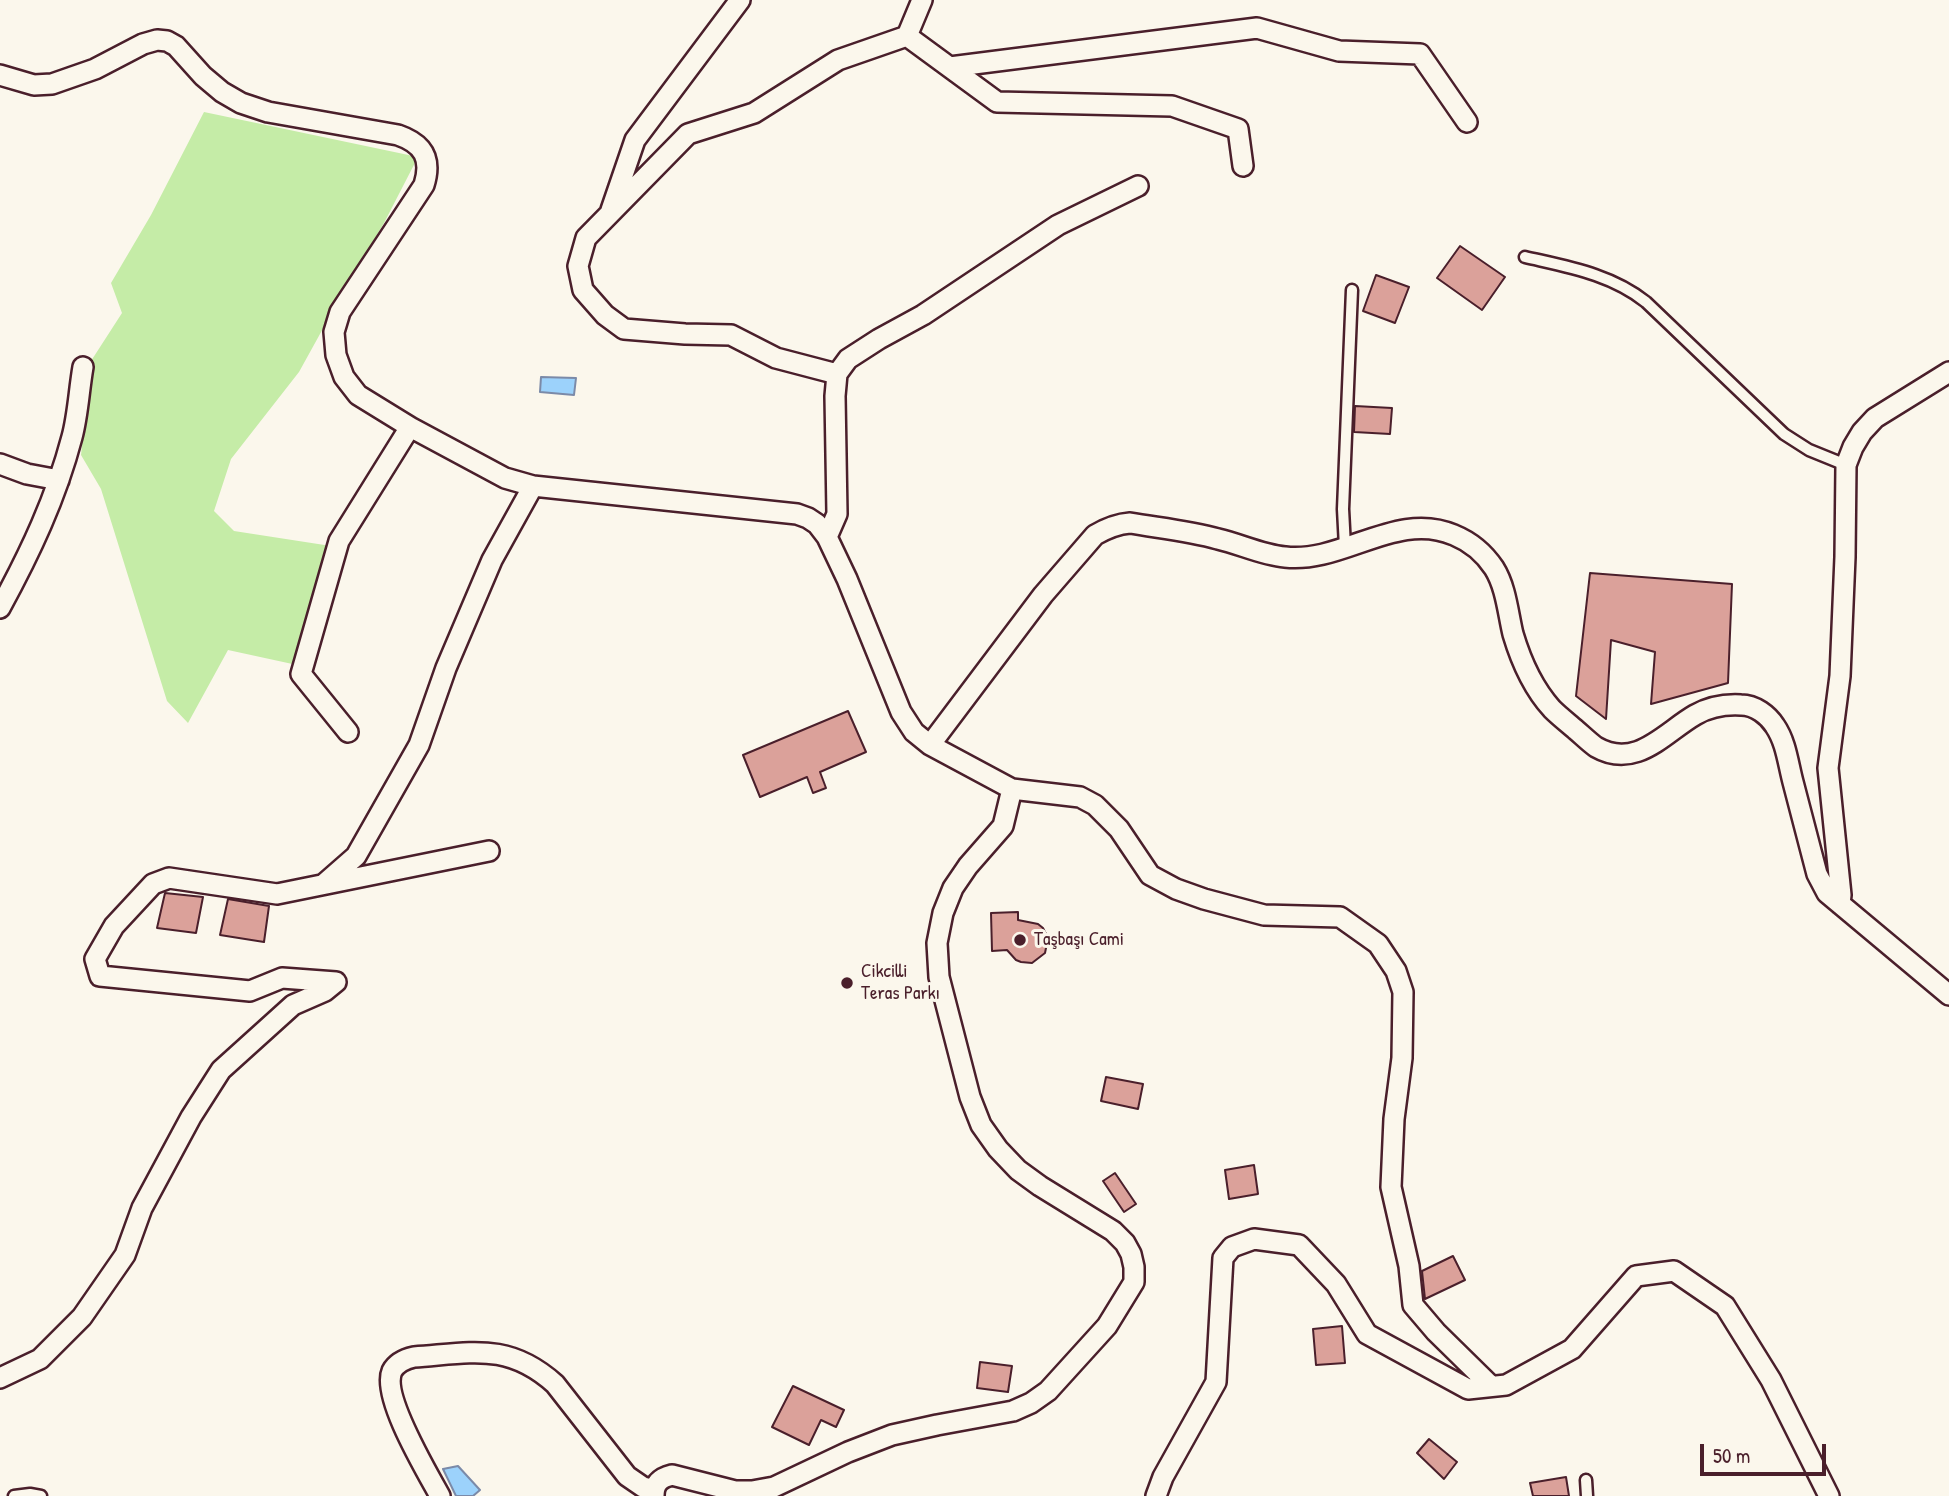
<!DOCTYPE html>
<html>
<head>
<meta charset="utf-8">
<style>
  body { margin:0 }
  #map { position:relative; width:1949px; height:1496px; overflow:hidden; background:#fbf7ec; font-family:"Patrick Hand",sans-serif }
  canvas { display:block }
  .scale { position:absolute; left:1700px; top:1444px; width:126px; height:32px; box-sizing:border-box; border:4px solid #4a1f2b; border-top:0; padding-left:9px; font-size:21px; line-height:24px; white-space:nowrap; color:#4a1f2b; -webkit-text-stroke:5px #fbf7ec; paint-order:stroke }
</style>
</head>
<body>
<div id="map">
<canvas width="1949" height="1496"></canvas>
<div class="scale">50 m</div>
</div>
<script>
const ctx = document.querySelector('canvas').getContext('2d');
ctx.lineJoin = 'round';
function fill(path, color) { ctx.fillStyle = color; ctx.fill(path, 'evenodd'); }
function stroke(path, color, width, dash) { ctx.strokeStyle = color; ctx.lineWidth = width; ctx.lineCap = dash ? 'butt' : 'round'; ctx.setLineDash(dash || []); ctx.stroke(path); }
function label(font, color, halo, rows, align = 'center') {
  ctx.font = font + ' "Patrick Hand",sans-serif'; ctx.lineWidth = 6; ctx.setLineDash([]); ctx.textBaseline = 'middle'; ctx.strokeStyle = halo; ctx.fillStyle = color; for (const [text, x, y, turn = 0] of rows) {
    ctx.save(); ctx.translate(x, y); ctx.rotate((+turn || 0) * Math.PI / 180); ctx.textAlign = isNaN(turn) ? turn : align; if (halo) ctx.strokeText(text, 0, 0); ctx.fillText(text, 0, 0); ctx.restore();
  }
}
fill(new Path2D(`
  M204 112 418 157 384 223 352 276 299 372 231 459 214 511 234 531 331 546 297 665 228 650 188 723 167 701 101 489 81 455 91 361 122 313 111 283 151 215Z`), '#c5eca7');
const water = new Path2D(`
  M541 377 576 378 574 395 540 392Z
  M458 1466 480 1490 473 1496H456L443 1469Z`);
fill(water, '#9cd2fb');
stroke(water, '#7b8aa8', 2);
const building = new Path2D(`
  M1460 246 1505 277 1482 310 1437 278Z
  M1376 275 1409 287 1395 323 1363 311Z
  M1355 406 1392 408 1390 434 1354 432Z
  M1590 573 1732 584 1728 683 1651 704 1655 652 1611 640 1606 719 1576 696Z
  M848 711 866 752 820 772 826 788 813 793 807 777 760 797 743 755Z
  M165 893 203 897 196 933 157 928Z
  M228 899 269 906 264 942 220 935Z
  M1018 912V920L1038 924 1043 928 1048 938 1045 953 1032 963 1021 962 1016 960 1007 950 992 951 991 913Z
  M1106 1077 1143 1084 1138 1109 1101 1101Z
  M1254 1165 1258 1194 1229 1199 1225 1170Z
  M1115 1173 1136 1204 1124 1212 1103 1181Z
  M1453 1256 1465 1280 1425 1299 1422 1271Z
  M1342 1326 1345 1363 1316 1365 1313 1329Z
  M980 1362 1012 1366 1008 1392 977 1388Z
  M793 1386 844 1410 836 1427 821 1420 809 1445 772 1427Z
  M1429 1439 1457 1462 1444 1479 1417 1453Z
  M1566 1477 1569 1496H1533L1530 1483Z`);
fill(building, '#dba19a');
stroke(building, '#4a1f2b', 2);
const service = new Path2D(`
  M1525 257C1568 267 1611 274 1646 302L1784 434 1809 450 1846 465
  M1345 547 1343 509 1352 290
  M1586 1480 1587 1496
  M14 1496 30 1494 41 1496`);
const minor = new Path2D(`
  M907 36 997 102 1172 106 1238 129 1243 166
  M950 67 1257 28 1339 51 1420 54 1467 122
  M0 75 34 85 52 84 95 69 143 44 157 40 167 41 176 46 203 76 222 92 241 103 268 112 398 135C424 144 432 159 424 185L340 312 334 332 336 355 344 377 358 395 410 427 505 478 533 486 797 514 808 518 817 524 827 537 847 579 901 712 914 732 930 745 1012 789 1080 797 1095 805 1119 829 1150 875 1176 889 1204 899 1264 915 1340 917 1378 944 1396 971 1403 992 1402 1058 1394 1119 1391 1187 1409 1266 1413 1305 1436 1332 1491 1386
  M611 210 635 140 740 0
  M837 374 776 358 731 335 685 334 624 329 605 315 583 290 578 266 586 238 688 134 754 113 838 60 907 36 922 0
  M0 464 27 474 59 480
  M827 537 837 514 835 396 837 374 848 359 879 339 923 315 1058 225 1138 186
  M0 608C30 553 56 498 72 437 78 415 79 390 83 367
  M348 732 301 674 339 541 410 427
  M930 745 1043 595 1095 535C1107 528 1117 524 1130 523 1159 528 1190 531 1218 539 1240 544 1262 555 1285 557 1342 564 1397 510 1454 535 1471 542 1484 553 1494 568 1506 587 1508 613 1513 634 1521 661 1533 688 1552 709 1559 716 1568 723 1576 730 1582 735 1589 742 1596 747 1636 770 1664 733 1695 715 1709 707 1724 704 1741 705 1755 705 1768 715 1775 726 1786 742 1788 763 1793 782 1801 812 1809 843 1817 874L1827 893 1949 995
  M324 884 356 856 419 745 446 668 492 560 533 486
  M1840 904 1841 895 1828 768 1840 676 1845 557 1846 465 1853 447 1862 432 1875 418 1949 372
  M0 1378 40 1359 82 1317 125 1255 142 1208 191 1117 221 1070 293 1005 325 991 336 982 282 978 250 991 100 976 95 959 114 926 153 884 169 878 277 894 489 851
  M440 1496C427 1472 381 1396 392 1371 397 1362 405 1359 414 1357 472 1353 508 1342 555 1384L627 1476 643 1487 654 1490
  M654 1496C654 1483 660 1478 672 1475L735 1491H752L774 1487 848 1452 892 1435 937 1425 1013 1411 1031 1403 1048 1391 1107 1326 1134 1282V1267L1131 1254 1125 1243 1113 1231 1040 1186 1018 1170 998 1149 981 1125 970 1097 939 977 937 943 943 913 953 888 968 866 1003 826 1012 789
  M1156 1496 1163 1477 1216 1382 1223 1258 1232 1247 1254 1239 1299 1245 1336 1284 1367 1334 1468 1389 1506 1385 1572 1349 1636 1276 1674 1271 1725 1306 1771 1380 1829 1496`);
stroke(service, '#4a1f2b', 15);
stroke(minor, '#4a1f2b', 24);
stroke(service, '#fbf7ec', 10);
stroke(minor, '#fbf7ec', 19);
for (const [x, y, r, color] of [
  [1020,940,7,"#4a1f2b"],
  [847,983,7,"#4a1f2b"]
]) { const dot = new Path2D(); dot.arc(x, y, r, 0, 2 * Math.PI); ctx.fillStyle = color; ctx.fill(dot); stroke(dot, '#fbf7ec', 2.5); }
label('19px', '#4a1f2b', '#fbf7ec', [
  ["Taşbaşı Cami",1034,940],
  ["Cikcilli",861,972],
  ["Teras Parkı",861,994]
], 'left');
</script>
</body>
</html>
